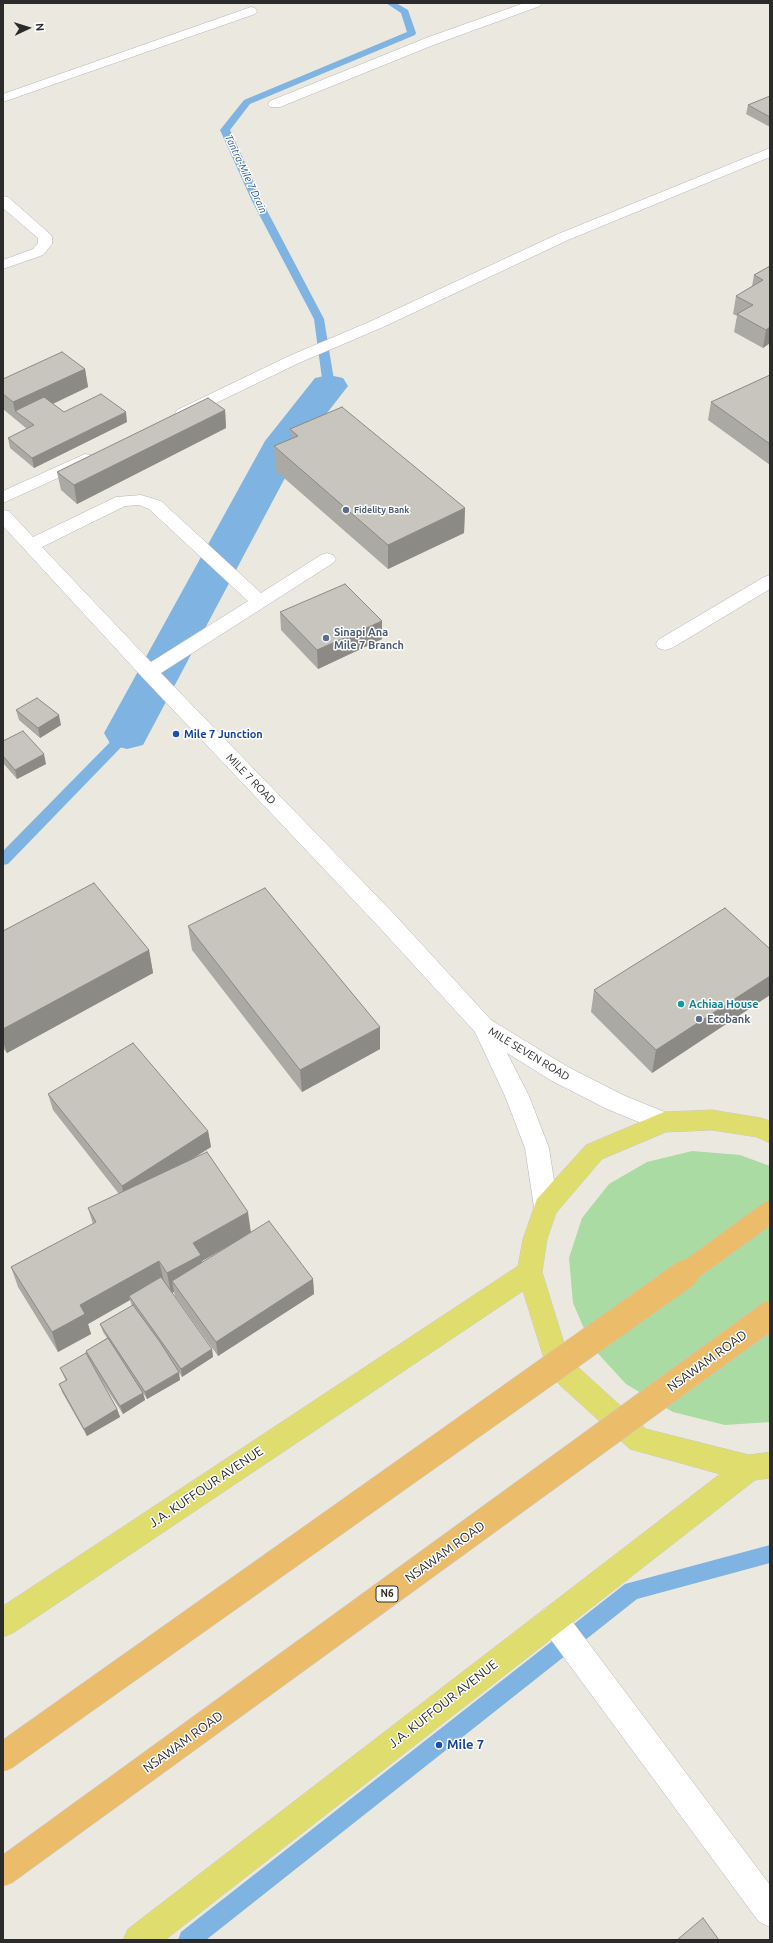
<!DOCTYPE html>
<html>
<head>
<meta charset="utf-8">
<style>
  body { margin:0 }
  #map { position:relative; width:773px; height:1943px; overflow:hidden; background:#ebe9df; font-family:Ubuntu,sans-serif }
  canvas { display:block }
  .frame { position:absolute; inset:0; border:4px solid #2b2b2b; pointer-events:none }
  .north { position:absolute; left:8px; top:8px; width:40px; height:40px; -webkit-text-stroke:3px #fff; paint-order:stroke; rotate:86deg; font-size:11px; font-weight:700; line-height:16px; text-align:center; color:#2b2b2b }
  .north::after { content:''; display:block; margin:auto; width:14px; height:18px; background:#2b2b2b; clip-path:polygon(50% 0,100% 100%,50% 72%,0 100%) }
</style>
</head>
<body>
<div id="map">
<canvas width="773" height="1943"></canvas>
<div class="frame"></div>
<div class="north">N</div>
</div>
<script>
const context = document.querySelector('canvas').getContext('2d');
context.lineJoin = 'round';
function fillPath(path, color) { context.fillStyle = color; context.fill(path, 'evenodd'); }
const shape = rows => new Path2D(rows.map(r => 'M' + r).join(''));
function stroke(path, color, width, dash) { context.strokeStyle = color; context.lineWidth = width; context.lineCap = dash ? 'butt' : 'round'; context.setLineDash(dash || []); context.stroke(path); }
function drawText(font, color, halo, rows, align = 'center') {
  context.font = font + ' Ubuntu,sans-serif'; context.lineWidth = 3; context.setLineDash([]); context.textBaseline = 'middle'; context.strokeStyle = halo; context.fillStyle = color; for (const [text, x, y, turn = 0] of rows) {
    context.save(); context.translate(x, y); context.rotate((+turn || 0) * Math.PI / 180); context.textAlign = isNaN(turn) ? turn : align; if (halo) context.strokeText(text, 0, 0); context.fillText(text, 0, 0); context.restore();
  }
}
const green = shape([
  [692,1151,740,1155,770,1166,770,1422,725,1425,673,1412,626,1384,592,1347,573,1303,569,1258,582,1218,609,1184,647,1162]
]);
const stream = shape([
  [386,3,396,3,408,10,416,33,415,35,250,104,230,130,262,201,324,319,335,386,329,389,323,386,314,319,252,201,220,130,244,100,407,32,401,13,386,3],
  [127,728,132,730,134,733,132,736,8,864,3,865,3,851,122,730,127,728],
  [770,1545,770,1563,637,1599,206,1940,178,1940,181,1932,625,1584,770,1545]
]);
const canal = shape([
  [329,375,343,378,348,386,303,444,143,745,127,749,111,745,104,733,265,441,315,378,329,375]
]);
const minor = shape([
  [524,3,542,3,540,6,436,44,280,107,270,107,268,104,270,101,426,38,524,3],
  [251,7,255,8,257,11,255,14,3,102,3,94,251,7],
  [770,148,770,157,568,240,381,328,301,362,189,416,183,418,177,416,175,413,177,410,289,356,369,322,558,234,770,148],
  [3,196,8,197,50,234,52,237,52,244,43,255,3,269,3,260,33,249,38,243,38,238,3,208,3,196],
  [85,454,91,455,93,459,91,463,3,503,3,491,85,454],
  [141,495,161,501,261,593,321,555,327,553,333,555,336,559,333,563,161,673,395,915,491,1020,568,1067,623,1095,672,1115,676,1122,672,1129,664,1132,656,1129,607,1109,552,1081,507,1053,529,1096,549,1148,558,1207,555,1215,546,1218,537,1215,534,1207,525,1148,505,1096,475,1032,379,927,142,677,3,526,3,510,9,511,33,537,116,497,141,495],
  [139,505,149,509,248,601,151,662,42,547,125,506,139,505],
  [770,575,770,589,672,648,665,650,658,648,656,644,658,640,764,577,770,575],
  [553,1605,563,1609,770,1885,770,1927,759,1922,543,1629,539,1619,543,1609,553,1605]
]);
const major = shape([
  [712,1110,761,1118,770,1121,770,1143,757,1137,712,1130,666,1132,602,1159,556,1213,547,1239,542,1272,569,1359,646,1429,749,1455,770,1452,770,1478,755,1480,165,1940,123,1940,128,1929,720,1474,630,1449,549,1375,523,1291,13,1633,3,1637,3,1606,518,1266,523,1239,537,1199,586,1145,664,1112,712,1110]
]);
const highwayBridgeFar1 = shape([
  [683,1275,770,1212]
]);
const highwayBridge = shape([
  [3,1757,685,1274],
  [3,1872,770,1315]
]);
const wall = shape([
  [770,96,770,127,746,114,748,105],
  [770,266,770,343,763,348,734,332,737,316,733,314,736,296,752,286,754,275],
  [85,369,88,387,53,404,64,412,127,422,34,468,10,448,8,438,27,429,3,409,3,379],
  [770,375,770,465,708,420,711,402],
  [225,410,226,428,77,504,61,490,57,472],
  [290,429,465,508,464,533,388,569,276,471,274,446,291,439],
  [280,612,382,621,382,639,318,669,281,630],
  [16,710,61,725,40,738,19,720],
  [3,741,46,764,17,779,3,763],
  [188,926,380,1049,302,1092,192,950],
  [3,931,149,950,153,973,7,1053,3,1048],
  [770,949,770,995,652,1073,591,1012,594,990],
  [48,1094,208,1131,211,1147,193,1158,251,1232,313,1279,314,1294,218,1356,175,1296,174,1292,172,1293,212,1349,213,1357,182,1377,177,1369,180,1380,147,1399,143,1393,145,1400,123,1414,92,1366,117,1409,120,1417,87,1436,62,1392,59,1384,66,1381,60,1368,88,1357,86,1351,107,1338,103,1332,100,1324,132,1306,130,1300,88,1324,91,1334,58,1352,18,1287,11,1267,93,1224,88,1208,119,1194,53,1110],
  [236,1242,202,1263,202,1261]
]);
const shadedWall = shape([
  [770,327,770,343,763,348,766,330],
  [85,369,88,387,24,417,15,411,13,402],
  [225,410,226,428,77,504,74,485],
  [126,412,127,422,34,468,32,458],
  [465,508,464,533,388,569,388,545],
  [382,621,382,639,318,669,317,650],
  [59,715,61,725,40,738,38,728],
  [44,754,46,764,17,779,15,770],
  [149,950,153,973,7,1053,3,1041,3,1029],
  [770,976,770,995,652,1073,656,1050],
  [380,1027,380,1049,302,1092,300,1070],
  [208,1131,211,1147,125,1202,122,1186],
  [248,1212,251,1233,202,1261,204,1275,172,1281,174,1292,171,1293,167,1273,193,1243],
  [159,1261,164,1282,129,1296,130,1300,88,1324,91,1334,58,1352,52,1332,80,1305],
  [313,1279,314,1294,218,1356,216,1342],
  [212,1349,213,1357,182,1377,181,1369],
  [179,1372,180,1380,147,1399,145,1392],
  [143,1393,145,1400,123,1414,120,1406],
  [117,1409,120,1417,87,1436,84,1429]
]);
const building = shape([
  [770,96,770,117,748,105,770,96],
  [770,266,770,327,766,330,737,314,753,305,736,296,763,280,754,275,770,266],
  [62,352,85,369,13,402,3,394,3,379,62,352],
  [770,375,770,444,711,402,770,375],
  [101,394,126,412,32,458,8,438,34,425,15,411,44,397,64,412,101,394],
  [208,398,225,410,74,485,57,472,208,398],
  [342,407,465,508,388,545,274,446,298,436,290,429,342,407],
  [345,584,382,621,317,650,280,612,345,584],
  [37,698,59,715,38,728,16,710,37,698],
  [23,731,44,754,15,770,3,756,3,741,23,731],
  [94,883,149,950,3,1029,3,931,94,883],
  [265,888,380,1027,300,1070,188,926,265,888],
  [725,908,770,949,770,976,656,1050,594,990,725,908],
  [133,1043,208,1131,122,1186,48,1094,133,1043],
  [207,1152,248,1212,193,1243,201,1255,167,1273,159,1261,80,1305,85,1314,52,1332,11,1267,96,1222,88,1208,207,1152],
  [269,1221,313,1279,216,1342,172,1281,269,1221],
  [161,1277,212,1349,181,1369,129,1296,161,1277],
  [133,1305,160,1342,179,1372,145,1392,100,1324,133,1305],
  [108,1338,143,1393,120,1406,86,1351,108,1338],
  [86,1353,117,1409,84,1429,59,1384,67,1380,60,1368,86,1353],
  [703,1918,719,1940,677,1940,703,1918]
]);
const markers = [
  [346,510,4,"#5c6f8a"],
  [326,638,4,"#5c6f8a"],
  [176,734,4,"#1a4fb4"],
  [681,1004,4,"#0f9aa8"],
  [699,1019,4,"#5c6f8a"],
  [439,1745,4,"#1a4fb4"]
];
const farServicenames = [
  ["Fidelity Bank",354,510]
];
const farWaternames = [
  ["Tantra-Mile 7 Drain",246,174,65]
];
const shields = [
  [387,1594,22]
];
const shieldNames = [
  ["N6",387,1594]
];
const serviceNames = [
  ["Sinapi Ana",334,632],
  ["Mile 7 Branch",334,645],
  ["Ecobank",707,1019]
];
const transitNames = [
  ["Mile 7 Junction",184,734]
];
const streetNames = [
  ["MILE 7 ROAD",251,779,46],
  ["MILE SEVEN ROAD",529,1054,31]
];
const cultureNames = [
  ["Achiaa House",689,1004]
];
const nearStreetnames = [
  ["NSAWAM ROAD",707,1361,-36],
  ["J.A. KUFFOUR AVENUE",206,1487,-34],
  ["NSAWAM ROAD",445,1552,-36],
  ["J.A. KUFFOUR AVENUE",443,1704,-38],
  ["NSAWAM ROAD",183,1742,-36]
];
const nearTransitnames = [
  ["Mile 7",447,1745]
];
fillPath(green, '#aadba2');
fillPath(stream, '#7fb3e1');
fillPath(canal, '#7fb3e1');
stroke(minor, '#b3b3bd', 1);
stroke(major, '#c8c8c8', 1);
fillPath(minor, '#fff');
fillPath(major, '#e0dd6f');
stroke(highwayBridgeFar1, '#c8c8c8', 23, []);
stroke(highwayBridge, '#c8c8c8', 29, []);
stroke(highwayBridgeFar1, '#ebbd6a', 22);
stroke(highwayBridge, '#ebbd6a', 28);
fillPath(wall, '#aba9a3');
fillPath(shadedWall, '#8b8a85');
fillPath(building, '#c7c5be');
stroke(building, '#8b8a85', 1);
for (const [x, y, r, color] of markers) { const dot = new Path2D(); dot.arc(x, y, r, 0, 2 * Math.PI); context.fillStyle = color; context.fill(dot); stroke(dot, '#fff', 1.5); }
drawText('bold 9px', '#4e5e75', '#fff', farServicenames, 'left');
drawText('italic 10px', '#1e508d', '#fff', farWaternames);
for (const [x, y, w] of shields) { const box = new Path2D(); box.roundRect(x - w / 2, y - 8, w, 16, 3); context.fillStyle = '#fff'; context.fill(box); stroke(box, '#2b2b2b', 1); }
drawText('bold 10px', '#2b2b2b', null, shieldNames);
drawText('bold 11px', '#4e5e75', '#fff', serviceNames, 'left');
drawText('bold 11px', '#164399', '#fff', transitNames, 'left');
drawText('11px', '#2b2b2b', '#fff', streetNames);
drawText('bold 11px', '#0d838f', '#fff', cultureNames, 'left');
drawText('13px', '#2b2b2b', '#fff', nearStreetnames);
drawText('bold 13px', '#164399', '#fff', nearTransitnames, 'left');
</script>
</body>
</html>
